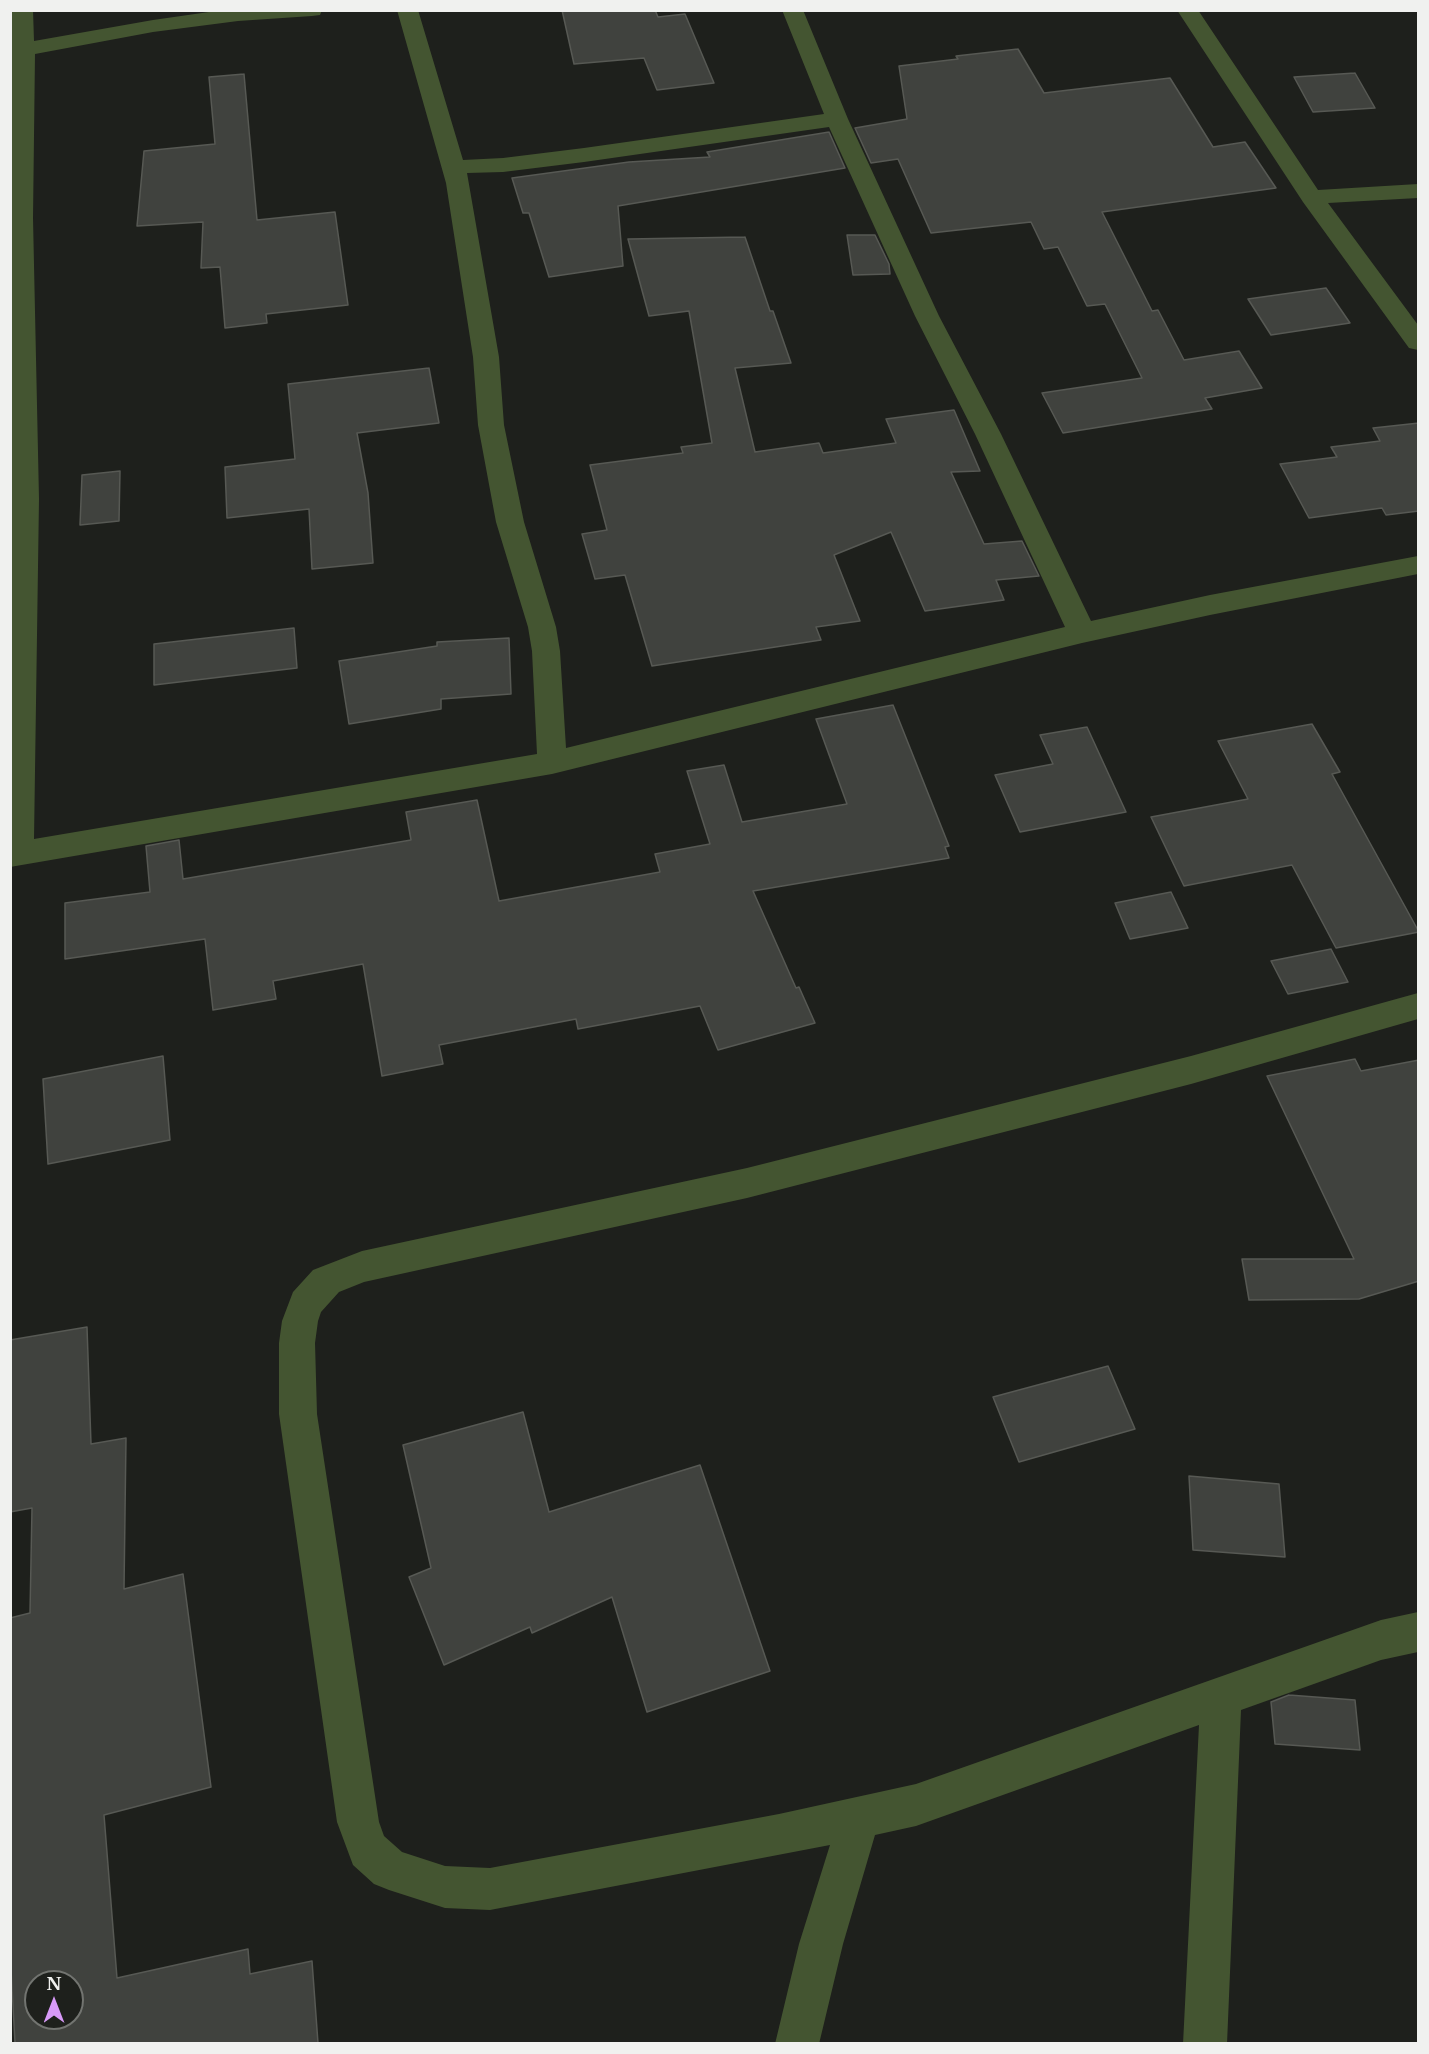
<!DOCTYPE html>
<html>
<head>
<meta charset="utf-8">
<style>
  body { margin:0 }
  #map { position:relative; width:1429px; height:2054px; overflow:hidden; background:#1e201c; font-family:"Libre Baskerville",serif }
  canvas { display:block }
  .frame { position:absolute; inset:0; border:12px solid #f0f1ef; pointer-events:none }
  .north { position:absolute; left:24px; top:1970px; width:60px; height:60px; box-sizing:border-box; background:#1e201c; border:2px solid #727470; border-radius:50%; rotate:0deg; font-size:16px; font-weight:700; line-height:24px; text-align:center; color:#f0f1ef }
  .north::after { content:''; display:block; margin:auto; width:21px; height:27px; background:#d89af8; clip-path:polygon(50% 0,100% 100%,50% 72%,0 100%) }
</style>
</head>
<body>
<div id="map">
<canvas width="1429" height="2054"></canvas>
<div class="frame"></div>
<div class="north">N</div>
</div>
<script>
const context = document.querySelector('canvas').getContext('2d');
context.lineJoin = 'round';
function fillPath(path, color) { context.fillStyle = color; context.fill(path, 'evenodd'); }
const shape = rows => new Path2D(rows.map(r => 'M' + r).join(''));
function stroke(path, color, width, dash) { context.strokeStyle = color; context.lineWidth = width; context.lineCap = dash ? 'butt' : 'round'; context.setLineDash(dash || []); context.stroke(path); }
const building = shape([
  [562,10,655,10,658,17,685,14,714,83,657,90,644,58,574,64,562,10],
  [1018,49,1044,93,1170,78,1213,147,1245,142,1276,188,1102,212,1152,311,1158,310,1184,360,1239,351,1262,388,1205,398,1212,409,1063,433,1042,393,1142,378,1105,304,1087,306,1058,247,1044,249,1031,222,931,233,898,159,871,163,855,128,907,119,899,66,958,59,956,56,1018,49],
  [1355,73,1375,108,1313,112,1294,77,1355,73],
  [244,74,257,220,335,212,348,305,266,314,267,323,225,328,220,267,201,268,203,222,137,226,144,151,215,144,209,77,244,74],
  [829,132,845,168,618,206,623,266,549,277,529,213,523,213,512,178,629,162,710,157,707,152,829,132],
  [847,235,875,235,889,264,890,274,853,275,847,235],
  [745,237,770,311,773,311,791,363,735,368,755,452,819,443,823,453,896,443,886,419,954,410,980,471,951,472,984,544,1022,541,1039,576,996,580,1004,600,925,611,891,532,834,555,860,621,816,627,821,640,652,666,625,575,595,579,582,534,607,530,590,465,683,453,681,447,712,443,689,311,649,316,628,239,745,237],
  [1326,288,1350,323,1271,335,1248,299,1326,288],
  [429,368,439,423,357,433,368,493,373,563,312,569,309,509,227,518,225,467,295,459,288,384,429,368],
  [1419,423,1419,511,1386,515,1382,508,1309,518,1280,464,1337,457,1331,447,1380,441,1373,428,1419,423],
  [120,471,119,521,80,525,82,475,120,471],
  [294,628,297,668,154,685,154,644,294,628],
  [509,638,511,694,441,699,441,709,349,724,339,661,437,646,437,642,509,638],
  [893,705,949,846,945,847,949,858,753,891,796,988,799,987,815,1023,718,1050,700,1006,578,1029,576,1019,439,1045,443,1064,382,1076,363,964,273,981,276,999,213,1010,205,939,65,959,65,903,150,892,146,846,179,840,183,879,411,840,406,812,477,800,499,901,660,872,655,854,710,844,687,771,724,765,742,822,847,804,816,719,893,705],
  [1312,724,1340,772,1332,774,1419,932,1336,948,1292,865,1184,886,1151,817,1248,799,1218,741,1312,724],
  [1087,727,1126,812,1020,832,995,775,1053,764,1040,735,1087,727],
  [1171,892,1188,928,1130,939,1115,903,1171,892],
  [1331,949,1348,982,1288,994,1271,961,1331,949],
  [163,1056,170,1140,48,1164,43,1079,163,1056],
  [1355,1059,1361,1071,1419,1060,1419,1281,1359,1299,1249,1300,1242,1259,1354,1259,1267,1076,1355,1059],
  [87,1327,91,1444,126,1438,124,1589,183,1574,211,1787,104,1815,117,1978,248,1949,250,1974,312,1961,318,2043,15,2043,10,1951,10,1618,30,1613,32,1508,10,1512,10,1340,87,1327],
  [36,1982,72,1982,72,2018,36,2018,36,1982],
  [1108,1366,1135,1429,1019,1462,993,1397,1108,1366],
  [523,1412,549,1512,700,1465,770,1671,647,1712,612,1597,532,1633,530,1627,444,1665,409,1577,431,1568,403,1445,523,1412],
  [1189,1476,1279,1484,1285,1557,1193,1550,1189,1476],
  [1289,1695,1355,1700,1360,1750,1275,1744,1271,1702,1289,1695]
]);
const minor = shape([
  [11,10,33,10,34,41,153,20,223,10,322,10,320,15,312,16,238,21,153,32,35,54,33,218,39,499,34,839,537,754,532,651,528,627,496,522,478,425,473,357,446,183,397,10,418,10,463,160,503,158,584,148,824,114,782,10,803,10,848,119,939,316,1001,434,1091,621,1210,595,1418,556,1418,574,1210,615,1082,643,552,774,10,867,11,10],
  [829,127,915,316,975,434,1065,627,566,748,560,651,556,627,524,522,504,425,499,357,467,173,503,172,584,162,829,127],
  [1177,10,1198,10,1318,190,1418,184,1418,198,1328,203,1418,325,1418,350,1409,348,1303,202,1177,10],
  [1418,993,1418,1019,1191,1084,747,1198,364,1282,339,1292,321,1312,318,1321,315,1343,317,1414,379,1822,384,1836,402,1852,445,1866,490,1868,779,1814,916,1784,1381,1620,1418,1612,1418,1652,1381,1660,1241,1710,1227,2044,1183,2044,1199,1725,916,1826,875,1835,843,1944,819,2044,775,2044,799,1944,830,1845,490,1910,445,1908,389,1890,374,1884,353,1865,337,1822,279,1414,279,1343,282,1321,293,1292,313,1270,362,1251,747,1168,1191,1056,1418,993]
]);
fillPath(building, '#40423e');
stroke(building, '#575954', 1.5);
fillPath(minor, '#445531');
</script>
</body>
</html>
